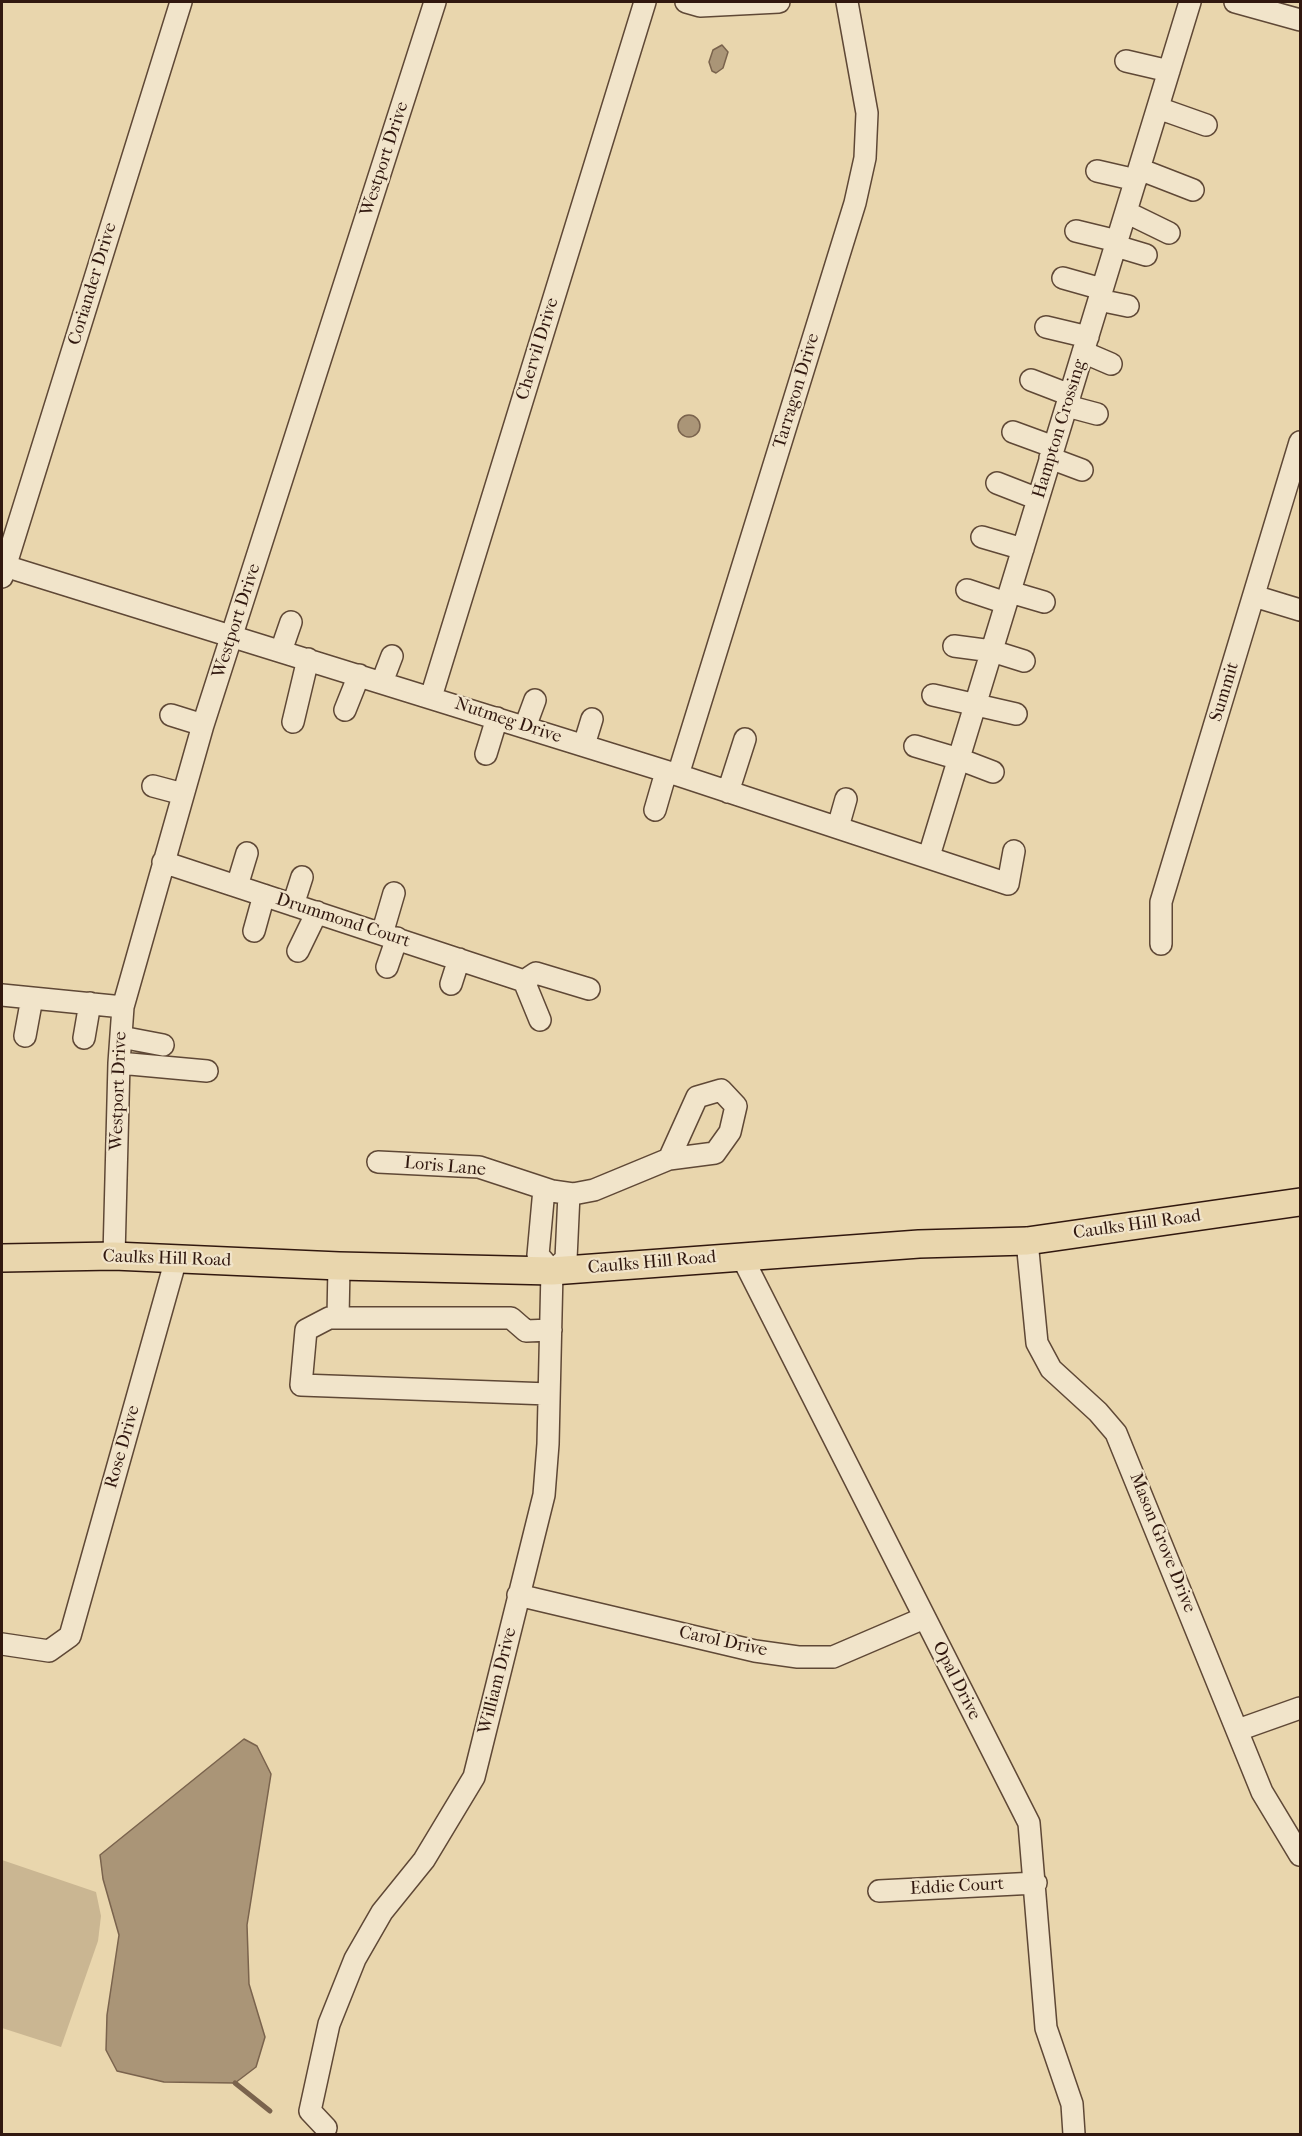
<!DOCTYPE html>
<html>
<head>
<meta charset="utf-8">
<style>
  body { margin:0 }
  #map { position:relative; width:1302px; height:2136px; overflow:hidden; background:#e9d6ad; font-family:"IM FELL French Canon",serif }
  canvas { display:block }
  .frame { position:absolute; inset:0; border:3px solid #31180f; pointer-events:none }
</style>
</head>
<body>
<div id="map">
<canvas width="1302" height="2136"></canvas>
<div class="frame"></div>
</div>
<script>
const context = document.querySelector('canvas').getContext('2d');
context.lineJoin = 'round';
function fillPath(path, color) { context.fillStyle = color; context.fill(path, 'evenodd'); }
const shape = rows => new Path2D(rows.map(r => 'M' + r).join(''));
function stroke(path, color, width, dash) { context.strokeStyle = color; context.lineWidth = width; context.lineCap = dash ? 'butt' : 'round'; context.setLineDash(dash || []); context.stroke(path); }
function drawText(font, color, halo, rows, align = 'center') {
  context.font = font + ' "IM FELL French Canon",serif'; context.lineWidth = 4.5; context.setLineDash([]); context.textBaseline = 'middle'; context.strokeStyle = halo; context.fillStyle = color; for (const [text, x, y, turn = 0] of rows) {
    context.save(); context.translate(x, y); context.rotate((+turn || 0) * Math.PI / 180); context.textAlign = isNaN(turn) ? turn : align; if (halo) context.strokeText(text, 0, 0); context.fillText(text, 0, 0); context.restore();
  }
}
const green = shape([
  [2,1860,96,1892,101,1916,98,1941,61,2047,2,2028]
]);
const water = shape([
  [722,45,728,52,723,68,716,73,712,71,709,62,713,50,722,45],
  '678 426a11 11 0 1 1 22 0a11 11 0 1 1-22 0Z',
  [244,1739,257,1746,271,1774,247,1925,249,1984,265,2037,256,2067,235,2083,164,2082,117,2071,106,2050,107,2015,119,1935,103,1879,100,1855,244,1739]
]);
const stream = shape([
  [235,2083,270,2111]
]);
const minor = shape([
  [686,2,700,6,779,2],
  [1235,2,1300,20],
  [1126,61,1169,71],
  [1158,108,1206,125],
  [1139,169,1193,190],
  [1097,171,1136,180],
  [1126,212,1169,233],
  [1076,231,1117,241],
  [1116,246,1146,255],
  [1063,278,1102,289],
  [1099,300,1128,306],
  [1046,327,1088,337],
  [1083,352,1111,364],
  [1031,380,1070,395],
  [1067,406,1097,414],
  [1013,432,1054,447],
  [1050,458,1082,470],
  [997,483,1038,499],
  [982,537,1023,549],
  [5,566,678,775,1008,884,1014,851],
  [2,577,181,2],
  [967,590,1006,603],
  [1010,592,1044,602],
  [1254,596,1300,610],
  [954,646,992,651,1024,661],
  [281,651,291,622],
  [382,682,392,656],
  [933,695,1016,714],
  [431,697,645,2],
  [345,710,359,675],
  [171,715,203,725],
  [293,722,308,659],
  [525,727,535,700],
  [584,745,592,719],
  [915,746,959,759,993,772],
  [486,754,497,718],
  [678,775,855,203,865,158,867,113,847,2],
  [153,786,183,794],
  [728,792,745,739],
  [655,810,666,772],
  [838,827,846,799],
  [929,856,1190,2],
  [163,862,524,981],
  [237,886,247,853],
  [293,905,302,877],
  [254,931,264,895],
  [382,934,394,893],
  [1161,944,1161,902,1300,442],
  [298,951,317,912],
  [387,967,397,938],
  [524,981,536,973,589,989],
  [524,981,540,1020],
  [451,984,459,959],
  [2,995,123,1007],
  [25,1036,32,998],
  [121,1037,163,1045],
  [84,1038,90,1003],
  [119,1063,207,1071],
  [378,1162,479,1167,552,1191,573,1194,594,1190,669,1159,697,1097,721,1090,736,1106,730,1132,715,1153,669,1159],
  [544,1189,538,1255,552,1271],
  [1027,1241,1037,1343,1051,1369,1098,1412,1116,1433,1262,1792,1300,1855],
  [741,1255,1029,1823,1046,2028,1072,2104,1074,2134],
  [114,1256,119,1063,123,1007,203,725,435,2],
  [552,1271,566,1259,569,1194],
  [338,1318,339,1266],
  [549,1394,301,1385,306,1330,329,1318,511,1318,526,1331,551,1330],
  [518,1595,755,1651,798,1657,833,1657,924,1618],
  [2,1644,49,1651,70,1636,176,1259],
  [1238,1730,1300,1708],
  [879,1891,1036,1883],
  [326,2128,310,2111,329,2024,355,1959,382,1912,424,1860,474,1777,544,1495,548,1444,552,1271]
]);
const major = shape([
  [2,1258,114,1256,339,1266,552,1271,919,1244,1027,1241,1300,1202]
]);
const streetNames = [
  ["Westport Drive",385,159,-72],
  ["Coriander Drive",93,284,-73],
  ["Chervil Drive",538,349,-73],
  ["Tarragon Drive",797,391,-73],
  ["Hampton Crossing",1060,429,-73],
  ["Westport Drive",237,621,-72],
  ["Summit",1225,692,-73],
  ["Nutmeg Drive",508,721,18],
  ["Drummond Court",343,921,18],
  ["Westport Drive",119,1091,-88],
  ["Loris Lane",445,1167,5],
  ["Caulks Hill Road",1137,1225,-8],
  ["Caulks Hill Road",167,1259,2],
  ["Caulks Hill Road",652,1263,-5],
  ["Rose Drive",123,1447,-74],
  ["Mason Grove Drive",1162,1543,68],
  ["Carol Drive",723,1642,12],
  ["William Drive",498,1681,-76],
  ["Opal Drive",956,1681,63],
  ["Eddie Court",957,1887,-3]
];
fillPath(green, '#cab692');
fillPath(water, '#aa9577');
stroke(water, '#7a634d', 1.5);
stroke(stream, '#7a634d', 5);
stroke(minor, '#5f4836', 24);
stroke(major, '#31180f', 30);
stroke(minor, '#f1e4ca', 21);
stroke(major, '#e9d6ad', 27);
drawText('18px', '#31180f', '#f1e4ca', streetNames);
</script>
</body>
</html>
